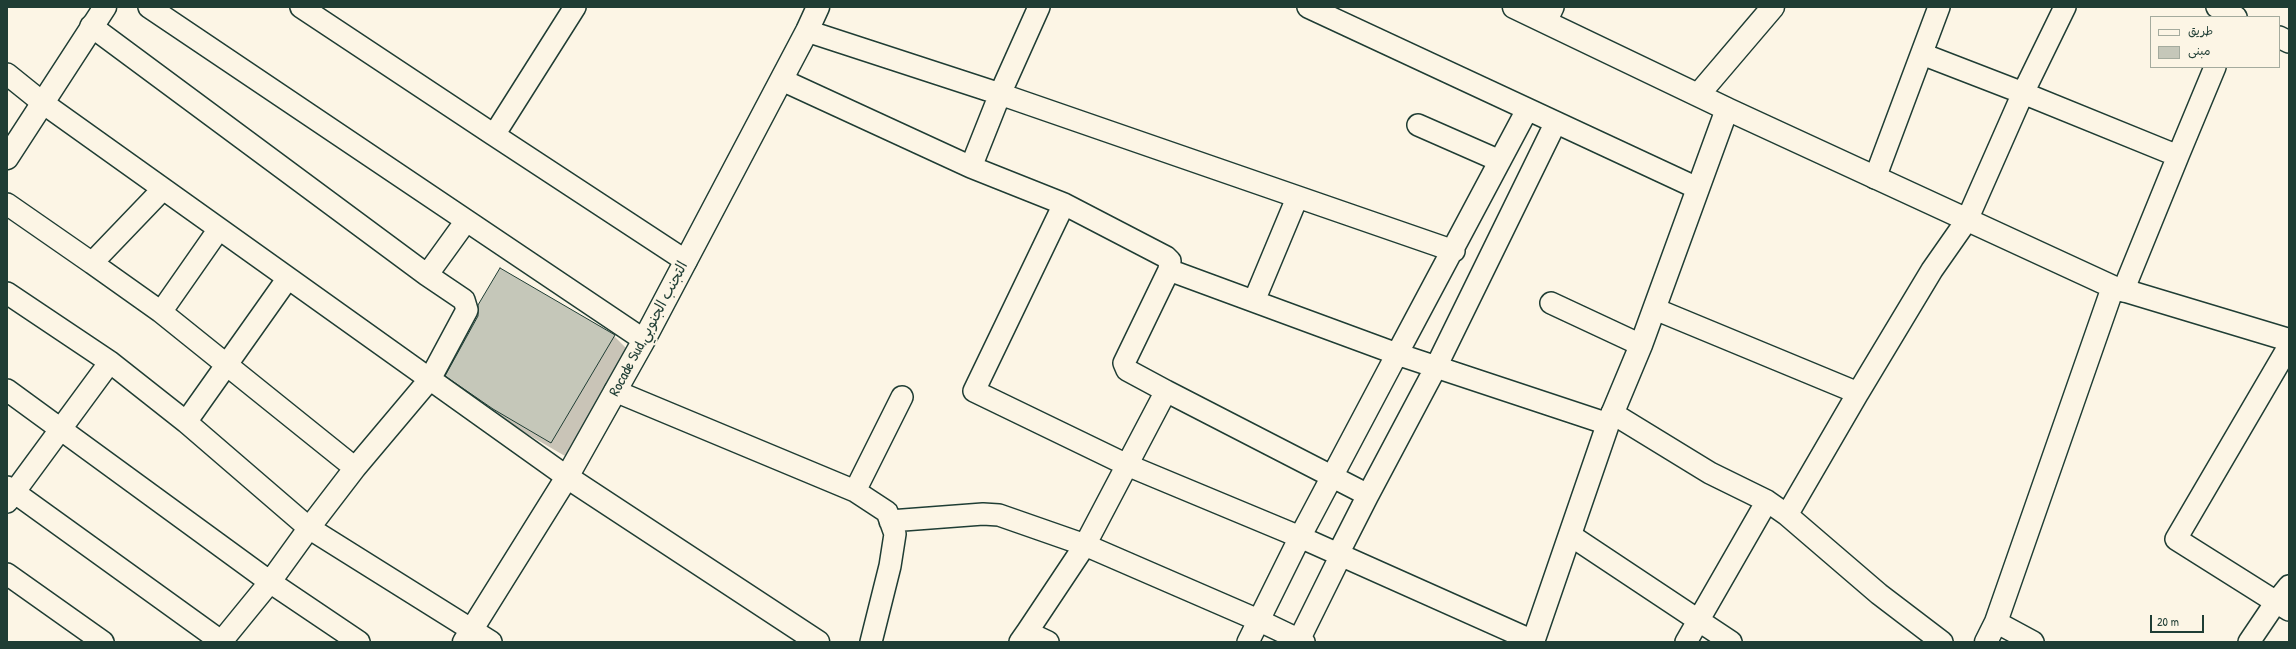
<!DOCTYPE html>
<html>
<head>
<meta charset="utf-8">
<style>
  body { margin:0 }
  #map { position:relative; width:2296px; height:649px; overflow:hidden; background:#fcf5e5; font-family:"Patrick Hand","Playpen Sans Arabic",sans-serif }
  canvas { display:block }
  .frame { position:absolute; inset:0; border:8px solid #1f3d34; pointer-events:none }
  .legend { position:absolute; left:2150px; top:16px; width:130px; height:52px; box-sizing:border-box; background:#fcf5e5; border:1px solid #a4ab9e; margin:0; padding:5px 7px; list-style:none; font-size:12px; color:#1f3d34 }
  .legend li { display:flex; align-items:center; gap:8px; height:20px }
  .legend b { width:20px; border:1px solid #a4ab9e }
  .scale { position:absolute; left:2150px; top:615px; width:54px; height:18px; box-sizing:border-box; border:2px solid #1f3d34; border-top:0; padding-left:5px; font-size:12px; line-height:14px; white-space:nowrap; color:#1f3d34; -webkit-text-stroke:3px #fcf5e5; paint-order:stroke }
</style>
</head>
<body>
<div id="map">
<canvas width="2296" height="649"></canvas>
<div class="frame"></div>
<ul class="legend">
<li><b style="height:5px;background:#fcf5e5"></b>طريق</li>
<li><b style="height:11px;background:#c5c7b9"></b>مبنى</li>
</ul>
<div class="scale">20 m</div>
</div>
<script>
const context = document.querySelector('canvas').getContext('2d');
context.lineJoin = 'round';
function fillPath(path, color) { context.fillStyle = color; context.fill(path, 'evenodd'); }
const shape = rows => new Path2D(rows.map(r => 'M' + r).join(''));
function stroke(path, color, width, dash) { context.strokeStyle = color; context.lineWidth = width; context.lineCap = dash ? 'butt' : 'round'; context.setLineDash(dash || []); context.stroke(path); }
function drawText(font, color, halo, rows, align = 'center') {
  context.font = font + ' "Patrick Hand","Playpen Sans Arabic",sans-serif'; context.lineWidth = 4; context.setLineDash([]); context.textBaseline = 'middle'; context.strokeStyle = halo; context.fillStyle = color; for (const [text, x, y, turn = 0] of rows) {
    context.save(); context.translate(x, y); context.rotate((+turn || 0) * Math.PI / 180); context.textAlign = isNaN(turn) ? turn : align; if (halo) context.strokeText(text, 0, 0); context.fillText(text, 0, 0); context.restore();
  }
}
const shadow = shape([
  [614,336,628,350,565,456,508,423,460,389,447,375]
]);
const building = shape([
  [500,268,615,335,551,443,493,409,445,376,478,316,478,305,500,268]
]);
const street = shape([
  [149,7,644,340],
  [301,7,494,135,575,7],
  [1308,7,1697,188],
  [2217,7,2236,17],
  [1546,22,1553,7],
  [91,26,427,275,464,300,467,310,430,379,355,468,161,312],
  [807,31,1000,94,1039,7],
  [2279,37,2289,42],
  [1922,54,2023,93,2178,156,2123,291],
  [7,74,43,103,567,477],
  [782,80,971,167,1000,94,1454,251],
  [1418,125,1500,161],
  [494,135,686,261],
  [2178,156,2215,67],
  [971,167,1064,204,1166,257,1170,261,1169,270,1397,354,1527,110],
  [1875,178,1939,7],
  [7,204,92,263,163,189],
  [1064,204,974,391,1127,465,1300,537,1533,641],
  [92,263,161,312,219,229],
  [427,275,466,221],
  [7,293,110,362,186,422,309,528,355,468],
  [1254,301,1297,198],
  [1551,303,1641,345],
  [1655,309,1858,393,1787,515],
  [2289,346,2176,539,2276,602,2289,586],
  [7,390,270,582,309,528,491,642],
  [615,391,855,491,887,512,895,534,890,566,871,642],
  [1166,391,1368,495,1338,554],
  [1858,393,1932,270,1967,220,2023,93,2065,7],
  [1612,413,1710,473,1767,501,1787,515,1879,594,1942,642],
  [186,422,288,278],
  [7,487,222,642],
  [855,491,902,397],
  [1368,495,1436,367,1555,124],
  [7,502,110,362],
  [890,521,983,514,999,515,1085,545,1258,620,1304,642],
  [1570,535,1731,642],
  [7,574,103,642],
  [1996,622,2033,642],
  [1027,632,1085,545,1166,391,1127,370,1124,363,1169,270],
  [221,642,270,582,359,642],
  [1020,642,1027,632,1048,642],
  [1248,642,1300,537,1397,354,1608,424],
  [1298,642,1341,555],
  [1686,642,1767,501],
  [2249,642,2276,602,2289,610]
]);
const secondary = shape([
  [1514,7,1727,109,1641,345,1608,424,1533,642],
  [1698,95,1773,7],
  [1727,109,2113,287,2289,340],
  [7,158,105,7],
  [567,477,818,642],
  [1986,642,1996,622,2113,287]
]);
const primary = shape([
  [464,642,567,477,644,340,807,31,818,7]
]);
const streetNames = [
  ["Rocade Sud,التجنب الجنوبي",649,329,-62]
];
fillPath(shadow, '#0003');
fillPath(building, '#c5c7b9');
stroke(building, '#1f3d34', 1);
stroke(street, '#1f3d34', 24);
stroke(secondary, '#1f3d34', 25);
stroke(primary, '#1f3d34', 25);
stroke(street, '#fcf5e5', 21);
stroke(secondary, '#fcf5e5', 22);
stroke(primary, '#fcf5e5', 22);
drawText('15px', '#1f3d34', '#fcf5e5', streetNames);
</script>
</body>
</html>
